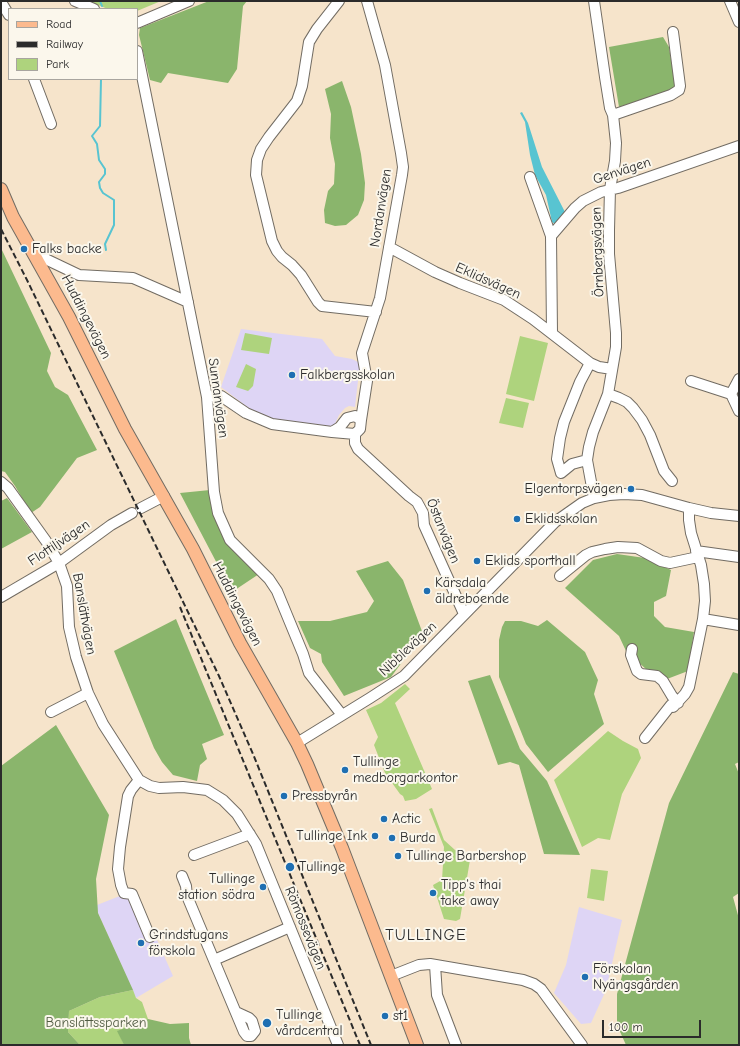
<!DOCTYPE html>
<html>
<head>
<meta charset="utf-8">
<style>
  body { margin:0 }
  #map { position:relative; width:740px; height:1046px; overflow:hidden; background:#f6e4cb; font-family:"Comic Neue",sans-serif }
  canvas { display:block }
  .frame { position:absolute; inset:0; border:2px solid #2b2b2b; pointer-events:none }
  .legend { position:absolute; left:8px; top:8px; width:130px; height:72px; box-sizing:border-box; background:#fbf7ec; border:1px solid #a8a59f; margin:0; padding:5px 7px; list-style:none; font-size:12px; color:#2b2b2b }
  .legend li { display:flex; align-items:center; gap:8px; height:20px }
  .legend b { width:20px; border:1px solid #a8a59f }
  .scale { position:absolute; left:602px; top:1020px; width:99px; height:18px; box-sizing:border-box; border:2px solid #2b2b2b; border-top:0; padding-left:5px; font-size:12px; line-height:14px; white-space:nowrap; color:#2b2b2b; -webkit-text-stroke:3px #fbf7ec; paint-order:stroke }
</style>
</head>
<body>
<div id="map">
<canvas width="740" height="1046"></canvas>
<div class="frame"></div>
<ul class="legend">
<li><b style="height:5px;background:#fcba8e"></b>Road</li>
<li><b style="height:5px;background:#2b2b2b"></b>Railway</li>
<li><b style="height:11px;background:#aed37d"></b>Park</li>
</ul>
<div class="scale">100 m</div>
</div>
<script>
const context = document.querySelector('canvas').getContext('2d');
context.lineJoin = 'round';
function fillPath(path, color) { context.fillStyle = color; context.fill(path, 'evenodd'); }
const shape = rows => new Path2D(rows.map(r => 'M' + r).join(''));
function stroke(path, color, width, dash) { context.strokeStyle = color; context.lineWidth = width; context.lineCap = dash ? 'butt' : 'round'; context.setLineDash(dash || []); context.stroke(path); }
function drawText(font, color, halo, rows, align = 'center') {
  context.font = font + ' "Comic Neue",sans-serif'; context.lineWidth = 4; context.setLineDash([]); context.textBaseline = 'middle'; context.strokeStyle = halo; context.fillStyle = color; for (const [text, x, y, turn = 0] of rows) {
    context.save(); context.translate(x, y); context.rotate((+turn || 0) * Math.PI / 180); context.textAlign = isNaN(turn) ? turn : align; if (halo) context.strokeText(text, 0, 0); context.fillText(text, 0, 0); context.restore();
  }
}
const built = shape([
  [241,329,322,339,335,356,352,359,360,363,355,407,349,406,345,408,339,415,333,428,267,419,254,412,221,387],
  [135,890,173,976,136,998,98,913,97,905],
  [579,907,622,920,606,990,591,1023,581,1024,554,993,566,965]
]);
const green = shape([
  [88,1,161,1,137,11,137,9,108,9],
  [245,333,272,338,269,354,241,350],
  [520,336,548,343,534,401,506,394],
  [246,364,256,369,253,386,248,391,236,387],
  [506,398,529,403,523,428,499,423],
  [405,684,410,689,395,703,432,789,416,799,405,801,403,796,400,794,385,773,374,745,378,737,366,710,381,703],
  [608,731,623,741,638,749,641,758,622,794,610,840,598,838,582,847,554,780],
  [432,808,444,840,455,850,467,853,470,860,460,919,456,921,444,919,433,885,442,880,444,847,429,809],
  [591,869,608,871,604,901,587,898],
  [133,990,136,998,142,1002,148,1019,118,1031,124,1045,80,1045,68,1032,69,1011,100,997]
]);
const forest = shape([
  [209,1,247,1,243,6,237,69,228,83,168,73,161,83,150,80,139,35,140,28],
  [663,37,669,47,675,85,673,90,619,107,609,47],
  [342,81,351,107,361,154,365,183,364,200,358,215,346,225,335,226,325,223,324,210,328,191,334,184,335,164,330,138,331,114,325,89],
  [1,248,51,353,47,371,55,387,68,395,97,450,77,458,40,507,31,513,15,486,5,472,1,471],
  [210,490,216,522,229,543,259,574,232,592,180,493],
  [7,498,32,532,1,549,1,501],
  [617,554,645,558,671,570,666,596,654,602,654,616,665,627,694,632,688,671,667,679,658,671,647,670,626,651,619,636,565,588,593,560],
  [388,561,403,580,423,634,391,677,344,696,322,662,321,654,310,648,298,621,330,621,367,612,374,601,356,571],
  [176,619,224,735,202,744,207,759,200,765,197,781,173,775,162,762,154,748,114,651],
  [547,620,585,652,598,680,594,694,604,724,548,772,526,744,499,677,499,640,502,627,505,621,521,621,538,626],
  [733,672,739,674,739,762,735,764,739,774,739,893,733,897,739,919,739,1045,626,1045,617,1025,617,994,669,803],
  [490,675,520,749,547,781,580,855,544,854,519,765,510,762,498,765,468,681],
  [56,725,109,815,96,879,98,913,133,990,100,997,69,1011,68,1032,80,1045,1,1045,1,766],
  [148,1019,170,1024,189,1023,189,1038,191,1045,124,1045,117,1031]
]);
const water = shape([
  [522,112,528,123,542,167,566,214,556,225,552,222,546,195,535,175,530,155,525,122,520,113]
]);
const stream = shape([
  [100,1,102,6],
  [101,79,100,126,92,136,97,144,99,160,105,169,105,174,99,182,100,188,103,193,114,200,114,225,105,244,106,250]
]);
const minor = shape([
  [75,1,94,9],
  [339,1,317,29,309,42,302,86,297,101,269,137,261,149,257,160,256,175,272,241,277,251,282,257,292,265,301,275,318,302,322,306,376,312],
  [594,1,605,77,610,108,613,115,616,143,615,161,610,189,609,230,609,254,616,333,616,347,608,394,593,432,589,447,587,460,594,498],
  [730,1,739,22],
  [1,2,9,15],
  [137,23,189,1],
  [137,51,207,397,214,492,218,513,230,540,269,579,277,591,303,654,309,673,342,715],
  [34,79,51,124],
  [613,115,671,95,679,90,680,86,673,32],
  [530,177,551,236],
  [389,247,435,272,460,283,504,300,533,319,590,363,599,367,612,369],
  [35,254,79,275,133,278,188,302],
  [552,333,551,236,575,208,583,201,601,192,618,188,739,146],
  [691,381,731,394,739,411],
  [608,394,619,398,627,402,633,408,642,420,650,435,664,471,672,481],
  [731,394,739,379],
  [207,397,221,396,246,413,272,424,332,432,340,427,347,418,355,416,361,420,360,429,355,434],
  [361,420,367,381,362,353,380,298,402,175,403,167,401,153,385,65,367,1],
  [332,432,355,434,355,443,358,449,409,496,417,502,423,513,424,525,464,614],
  [587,460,572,464,561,473,557,459,560,438,564,422,580,382,590,363],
  [1,482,8,488,46,541,59,563,67,586,69,627,76,657,88,693,103,724,139,780,150,786,159,788,183,787,207,790,223,800,237,814,256,844,338,1045],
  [141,508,164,496],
  [696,551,739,557],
  [560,576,586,555,592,552,605,549,618,547,637,548,661,561,670,563,698,557],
  [1,597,59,563,111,525,132,513],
  [703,619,739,625],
  [632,649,631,655,637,671,641,674,657,676,663,681,672,696,678,703],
  [51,712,88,693],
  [645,738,671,705,673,707,685,694,689,687,703,619,705,601,704,584,701,565,691,533,689,520,689,508],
  [297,743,370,698,404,676,555,522,582,503,594,498,609,495,624,494,642,495,689,508,711,513,739,516],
  [139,780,131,790,128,796,120,847,118,869,121,885,124,893,132,894,150,937],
  [194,855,250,834],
  [182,876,186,886,187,896,244,1032,247,1036,251,1036,255,1031,252,1021,249,1018,236,1012],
  [214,960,290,927],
  [435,965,437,995,456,1045],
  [391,976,419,965,430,964,523,980,534,984,541,989,582,1045]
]);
const major = shape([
  [1,189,13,217,69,317,125,429,193,549,240,643,297,743,307,764,342,848,417,1045]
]);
const rail = shape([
  [1,229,27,280,219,676,253,754,371,1045],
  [180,607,360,1045]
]);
const markers = [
  [24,249,4,"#1f6fb2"],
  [292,375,4,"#1f6fb2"],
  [631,489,4,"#1f6fb2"],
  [517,519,4,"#1f6fb2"],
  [477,561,4,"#1f6fb2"],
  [427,591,4,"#1f6fb2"],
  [345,770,4,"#1f6fb2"],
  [284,796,4,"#1f6fb2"],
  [384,819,4,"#1f6fb2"],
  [375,836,4,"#1f6fb2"],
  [392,838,4,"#1f6fb2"],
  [398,856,4,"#1f6fb2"],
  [290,867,5,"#1f6fb2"],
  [263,887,4,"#1f6fb2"],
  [433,893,4,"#1f6fb2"],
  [141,943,4,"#1f6fb2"],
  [585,977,4,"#1f6fb2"],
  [385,1016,4,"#1f6fb2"],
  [267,1023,5,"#1f6fb2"]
];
const streetNames = [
  ["Genvägen",622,171,-18],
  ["Nordanvägen",381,208,-81],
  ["Örnbergsvägen",598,252,-92],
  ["Eklidsvägen",488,281,24],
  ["Huddingevägen",86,317,63],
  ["Sunnanvägen",218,398,82],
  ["Östanvägen",443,531,68],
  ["Flottiljvägen",59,543,-34],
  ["Huddingevägen",237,604,63],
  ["Banslättvägen",84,614,80],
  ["Nibblevägen",408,649,-43],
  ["Römossevägen",305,928,68]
];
const poiNames = [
  ["Falks backe",32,249],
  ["Falkbergsskolan",300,375],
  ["Elgentorpsvägen",623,489,"right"],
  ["Eklidsskolan",525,519],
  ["Eklids sporthall",485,561],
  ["Kärsdala",435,583],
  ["äldreboende",435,599],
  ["Tullinge",353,762],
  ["medborgarkontor",353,778],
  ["Pressbyrån",292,796],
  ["Actic",392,819],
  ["Tullinge Ink",367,836,"right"],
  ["Burda",400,838],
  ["Tullinge Barbershop",406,856],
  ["Tullinge",299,867],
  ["Tullinge",255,879,"right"],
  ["station södra",255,895,"right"],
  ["Tipp's thai",441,885],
  ["take away",441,901],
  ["Grindstugans",149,935],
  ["förskola",149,951],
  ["Förskolan",593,969],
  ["Nyängsgården",593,985],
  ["Tullinge",276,1015],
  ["vårdcentral",276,1031],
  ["st1",393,1016]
];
const parkNames = [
  ["Banslättssparken",96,1023]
];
const quarterNames = [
  ["TULLINGE",426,935]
];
fillPath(built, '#ded5f5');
fillPath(green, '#aed37d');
fillPath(forest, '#8ab56c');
fillPath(water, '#58c4d1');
stroke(stream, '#58c4d1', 2);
stroke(minor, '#726c63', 12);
stroke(major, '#726c63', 14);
stroke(minor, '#fff', 10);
stroke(major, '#fcba8e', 12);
stroke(rail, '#2b2b2b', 2, [6, 3]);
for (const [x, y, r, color] of markers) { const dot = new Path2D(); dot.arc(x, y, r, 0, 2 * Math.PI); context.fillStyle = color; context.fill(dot); stroke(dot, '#fbf7ec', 1.5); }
drawText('14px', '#2b2b2b', '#fbf7ec', streetNames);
drawText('14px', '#2b2b2b', '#fbf7ec', poiNames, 'left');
drawText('14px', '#525d44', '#fbf7ec', parkNames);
context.letterSpacing = '1px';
drawText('16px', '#2b2b2b', '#fbf7ec', quarterNames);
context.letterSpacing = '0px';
</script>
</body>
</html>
